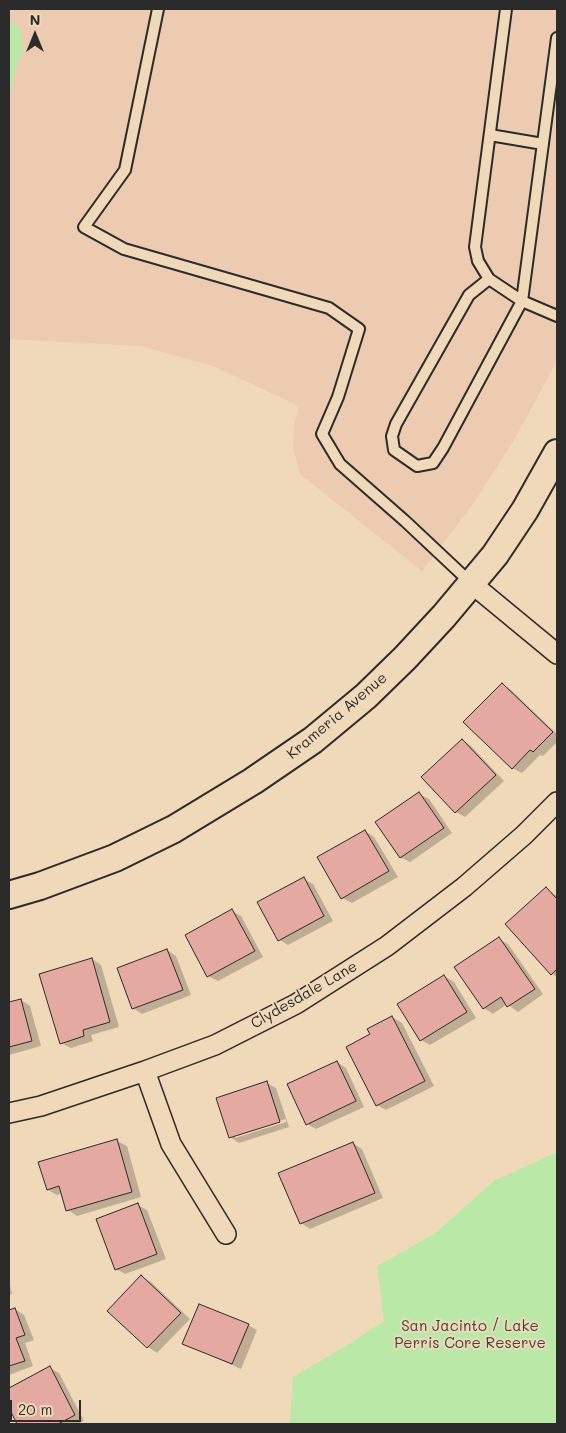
<!DOCTYPE html>
<html>
<head>
<meta charset="utf-8">
<style>
  body { margin:0 }
  #map { position:relative; width:566px; height:1433px; overflow:hidden; background:#efd9b8; font-family:Mali,sans-serif }
  canvas { display:block }
  .frame { position:absolute; inset:0; border:10px solid #2b2b2b; pointer-events:none }
  .north { position:absolute; left:10px; top:10px; width:50px; height:50px; -webkit-text-stroke:4px #efd9b8; paint-order:stroke; rotate:0deg; font-size:14px; font-weight:700; line-height:20px; text-align:center; color:#2b2b2b }
  .north::after { content:''; display:block; margin:auto; width:18px; height:22px; background:#2b2b2b; clip-path:polygon(50% 0,100% 100%,50% 72%,0 100%) }
  .scale { position:absolute; left:10px; top:1400px; width:71px; height:22px; box-sizing:border-box; border:2px solid #2b2b2b; border-top:0; padding-left:6px; font-size:15px; line-height:18px; white-space:nowrap; color:#2b2b2b; -webkit-text-stroke:4px #efd9b8; paint-order:stroke }
</style>
</head>
<body>
<div id="map">
<canvas width="566" height="1433"></canvas>
<div class="frame"></div>
<div class="north">N</div>
<div class="scale">20 m</div>
</div>
<script>
const context = document.querySelector('canvas').getContext('2d');
context.lineJoin = 'round';
function fillPath(path, color) { context.fillStyle = color; context.fill(path, 'evenodd'); }
const shape = rows => new Path2D(rows.map(r => 'M' + r).join(''));
function stroke(path, color, width, dash) { context.strokeStyle = color; context.lineWidth = width; context.lineCap = dash ? 'butt' : 'round'; context.setLineDash(dash || []); context.stroke(path); }
function drawText(font, color, halo, rows, align = 'center') {
  context.font = font + ' Mali,sans-serif'; context.lineWidth = 4; context.setLineDash([]); context.textBaseline = 'middle'; context.strokeStyle = halo; context.fillStyle = color; for (const [text, x, y, turn = 0] of rows) {
    context.save(); context.translate(x, y); context.rotate((+turn || 0) * Math.PI / 180); context.textAlign = isNaN(turn) ? turn : align; if (halo) context.strokeText(text, 0, 0); context.fillText(text, 0, 0); context.restore();
  }
}
const built = shape([
  [9,9,557,9,557,358,552,370,513,442,473,504,422,571,301,475,293,448,294,426,299,406,213,366,141,346,9,339]
]);
const green = shape([
  [9,20,21,29,23,51,16,67,9,101],
  [557,1152,557,1424,290,1424,293,1377,346,1346,384,1321,377,1266,434,1234,494,1181]
]);
const shadow = shape([
  [502,684,511,690,557,734,557,742,543,756,540,755,522,773,512,768],
  [462,740,471,746,504,781,465,817,456,812],
  [419,794,429,799,452,833,410,862,400,857],
  [365,831,374,837,398,877,352,903,342,898],
  [304,879,313,884,333,921,288,945,279,940],
  [546,889,557,896,557,977,552,974],
  [232,911,241,916,263,957,218,981,208,976],
  [499,939,508,944,543,994,518,1012,507,1004,493,1014,484,1008],
  [167,950,176,956,191,995,142,1014,133,1008],
  [92,959,101,965,119,1027,91,1035,93,1041,71,1048,61,1043],
  [444,976,454,982,476,1018,430,1045,421,1040],
  [21,1000,30,1006,41,1046,9,1055,9,1004],
  [392,1017,402,1023,434,1086,386,1110,377,1105,371,1035],
  [337,1062,346,1068,364,1107,316,1129,307,1124],
  [267,1083,276,1088,289,1127,239,1143,230,1137],
  [286,1119,286,1122,235,1138,235,1135],
  [117,1141,127,1146,141,1197,77,1216,68,1210,63,1193,57,1195,48,1190],
  [353,1143,362,1149,383,1198,310,1229,301,1223],
  [138,1205,147,1210,166,1259,125,1274,116,1269],
  [142,1277,151,1282,190,1319,157,1353,148,1347,109,1311],
  [9,1282,12,1294,9,1295],
  [15,1309,24,1315,34,1340,25,1343,33,1366,9,1375,9,1312],
  [248,1325,257,1330,241,1369,183,1343],
  [50,1368,59,1373,84,1421,77,1424,19,1424,9,1405,9,1389]
]);
const building = shape([
  [502,683,553,732,533,752,530,750,512,769,463,722,502,683],
  [462,739,496,775,455,813,421,777,462,739],
  [419,792,444,828,400,858,375,822,419,792],
  [365,830,389,871,341,899,317,857,365,830],
  [304,877,324,916,278,941,257,902,304,877],
  [546,887,557,899,557,969,551,975,505,924,546,887],
  [232,909,255,951,207,977,185,935,232,909],
  [499,937,535,989,507,1007,501,997,483,1009,454,967,499,937],
  [167,949,183,990,132,1009,117,968,167,949],
  [92,958,110,1022,83,1030,84,1036,60,1044,39,974,92,958],
  [444,975,467,1012,420,1041,397,1004,444,975],
  [21,999,32,1041,9,1047,9,1002,21,999],
  [392,1016,425,1081,376,1106,346,1047,370,1034,367,1029,392,1016],
  [337,1061,356,1101,306,1125,287,1084,337,1061],
  [267,1081,280,1122,229,1138,216,1098,267,1081],
  [117,1139,132,1192,66,1211,59,1186,47,1190,38,1162,117,1139],
  [353,1142,375,1193,300,1224,278,1173,353,1142],
  [138,1203,157,1254,115,1270,96,1219,138,1203],
  [141,1275,181,1313,147,1348,107,1311,141,1275],
  [199,1304,249,1324,232,1364,182,1344,199,1304],
  [15,1308,25,1335,16,1338,25,1361,9,1366,9,1310,15,1308],
  [50,1366,75,1415,58,1424,17,1424,9,1408,9,1388,50,1366]
]);
const lane = shape([
  [158,9,125,170,84,227,124,249,329,308,359,329,338,397,322,434,340,464,405,521,471,583],
  [557,38,522,301,557,316],
  [490,135,543,144],
  [489,279,469,295,396,424,392,436,394,450,417,466,433,463,443,448,522,301,489,279,478,261,475,247,506,9]
]);
const street = shape([
  [471,583,557,654],
  [145,1071,171,1144,226,1234],
  [9,1113,41,1106,145,1071,215,1045,296,1004,387,946,464,887,524,835,557,802]
]);
const secondary = shape([
  [9,895,40,886,115,858,174,829,253,781,313,740,366,696,405,658,444,616,495,555,525,510,557,453]
]);
const streetNames = [
  ["Krameria Avenue",337,716,-40],
  ["Clydesdale Lane",304,995,-30]
];
const parkNames = [
  ["San Jacinto / Lake",470,1326],
  ["Perris Core Reserve",470,1343]
];
fillPath(built, '#eccbb1');
fillPath(green, '#bae9a7');
fillPath(shadow, '#0003');
fillPath(building, '#e4aaa2');
stroke(building, '#2b2b2b', 1);
stroke(lane, '#2b2b2b', 14);
stroke(street, '#2b2b2b', 22);
stroke(secondary, '#2b2b2b', 30);
stroke(lane, '#efd9b8', 10);
stroke(street, '#efd9b8', 19);
stroke(secondary, '#efd9b8', 26);
drawText('15px', '#2b2b2b', '#efd9b8', streetNames);
drawText('15px', '#40483e', '#efd9b8', parkNames);
</script>
</body>
</html>
